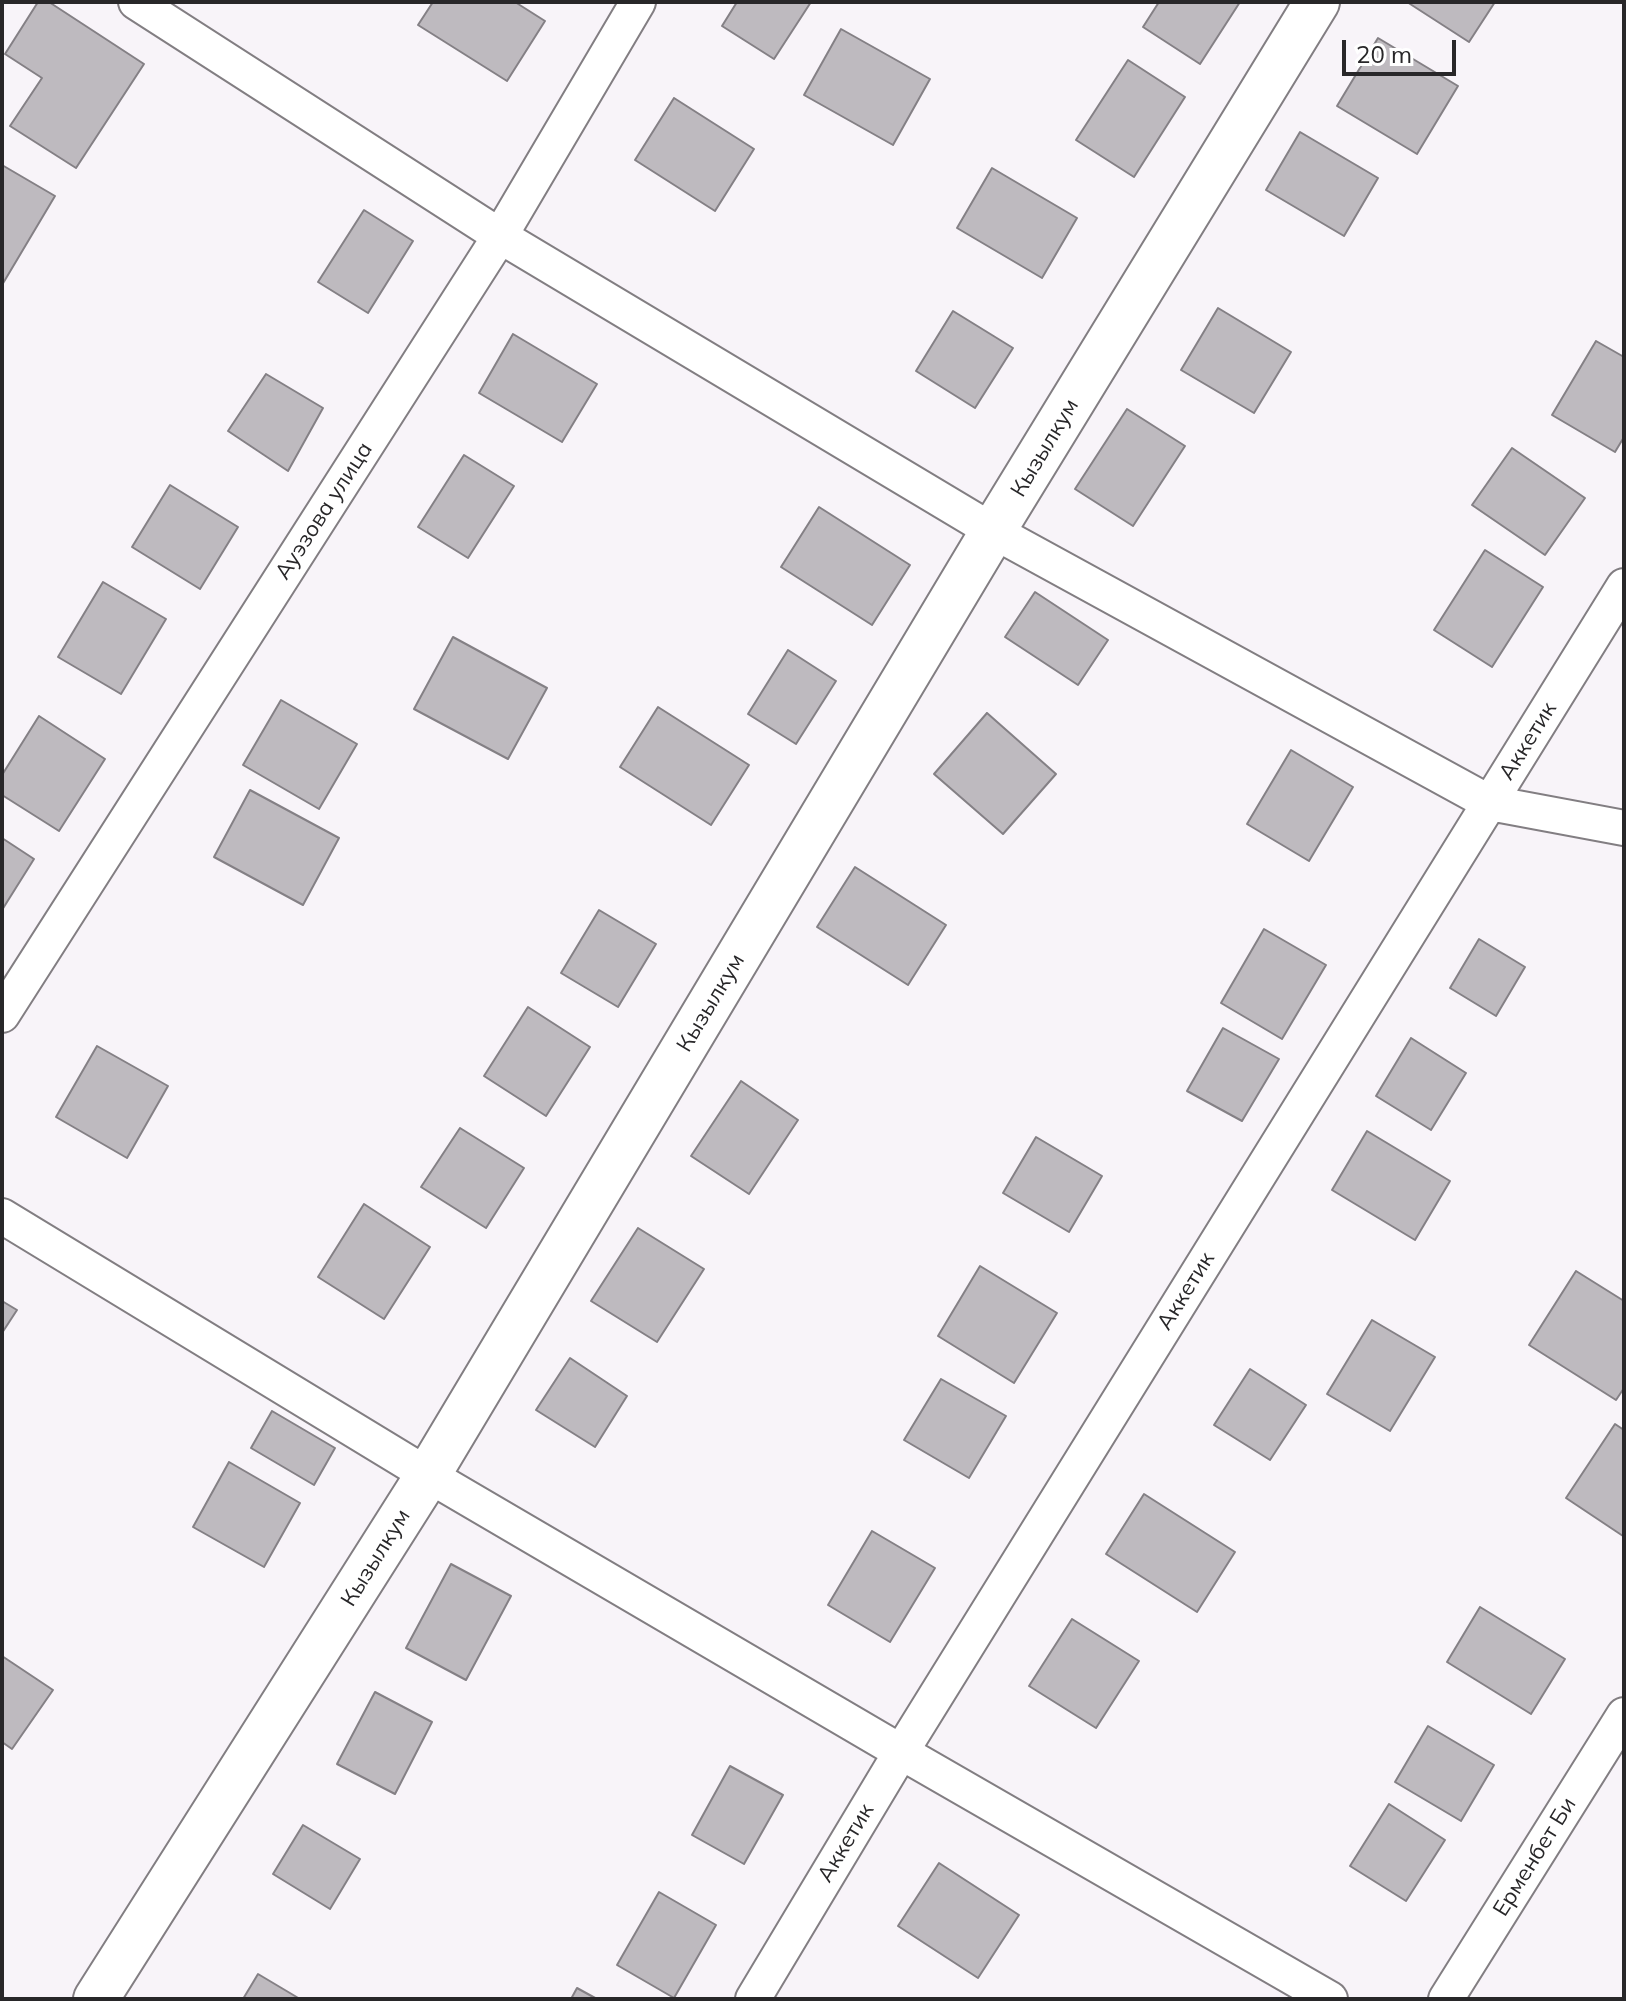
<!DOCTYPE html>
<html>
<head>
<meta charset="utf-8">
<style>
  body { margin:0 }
  #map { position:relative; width:1626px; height:2001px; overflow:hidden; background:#f8f4f9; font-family:Mulish,sans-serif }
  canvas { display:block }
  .frame { position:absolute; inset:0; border:4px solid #282729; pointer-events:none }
  .scale { position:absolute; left:1342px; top:40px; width:114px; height:36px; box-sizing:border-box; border:4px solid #282729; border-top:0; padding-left:10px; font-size:24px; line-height:28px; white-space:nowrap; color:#282729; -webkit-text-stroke:6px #fff; paint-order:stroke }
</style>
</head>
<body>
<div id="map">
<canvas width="1626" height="2001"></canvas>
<div class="frame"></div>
<div class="scale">20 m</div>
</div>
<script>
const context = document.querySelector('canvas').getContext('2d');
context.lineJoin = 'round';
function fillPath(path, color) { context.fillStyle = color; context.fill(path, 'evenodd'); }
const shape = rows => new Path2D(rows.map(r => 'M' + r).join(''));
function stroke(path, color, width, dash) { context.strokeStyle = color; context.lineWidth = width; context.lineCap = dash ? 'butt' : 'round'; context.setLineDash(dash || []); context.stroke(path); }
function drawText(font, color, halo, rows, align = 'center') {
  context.font = font + ' Mulish,sans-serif'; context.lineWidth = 6; context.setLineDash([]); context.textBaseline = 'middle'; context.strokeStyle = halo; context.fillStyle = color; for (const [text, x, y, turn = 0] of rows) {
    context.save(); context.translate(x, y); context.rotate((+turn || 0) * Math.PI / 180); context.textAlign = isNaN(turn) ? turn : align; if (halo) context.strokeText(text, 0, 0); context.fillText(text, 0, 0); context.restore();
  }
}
const building = shape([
  [38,2,49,2,144,64,76,168,10,126,42,78,5,54,38,2],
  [433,2,515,2,545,21,507,81,418,25,433,2],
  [737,2,811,2,774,59,722,26,737,2],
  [1159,2,1240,2,1200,64,1143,27,1159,2],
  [1407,2,1495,2,1469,42,1407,2],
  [841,29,930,79,893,145,804,95,841,29],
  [1378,38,1458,86,1417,154,1337,106,1378,38],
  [1128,60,1185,97,1134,177,1076,140,1128,60],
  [674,98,754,149,715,211,635,160,674,98],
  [1300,132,1378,178,1344,236,1266,190,1300,132],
  [2,165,55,196,2,285,2,165],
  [992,168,1077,218,1042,278,957,228,992,168],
  [364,210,413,241,368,313,318,282,364,210],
  [1218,308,1291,352,1254,413,1181,370,1218,308],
  [953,311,1013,348,975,408,916,371,953,311],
  [513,334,597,384,562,442,479,393,513,334],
  [1596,341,1624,357,1624,437,1615,452,1552,415,1596,341],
  [266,374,323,408,288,471,228,431,266,374],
  [1127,409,1185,446,1133,526,1075,489,1127,409],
  [1512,448,1585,498,1545,555,1472,505,1512,448],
  [464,455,514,486,468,558,418,527,464,455],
  [170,485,238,527,200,589,132,547,170,485],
  [819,507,910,565,872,625,781,567,819,507],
  [1485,550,1543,587,1492,667,1434,630,1485,550],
  [103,582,166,619,121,694,58,657,103,582],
  [1035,592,1108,640,1078,685,1005,637,1035,592],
  [453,637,547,688,508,759,414,709,453,637],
  [788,650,836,681,796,744,748,714,788,650],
  [281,700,357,744,319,809,243,765,281,700],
  [658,707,749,765,711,825,620,767,658,707],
  [987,713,1056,774,1003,834,934,774,987,713],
  [39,716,105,759,59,831,2,795,2,775,39,716],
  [1291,750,1353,787,1309,861,1247,824,1291,750],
  [250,790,339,838,303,905,214,857,250,790],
  [2,838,34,859,2,910,2,838],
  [855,867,946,925,908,985,817,927,855,867],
  [599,910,656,944,618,1007,561,973,599,910],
  [1264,929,1326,965,1282,1039,1221,1003,1264,929],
  [1479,939,1525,967,1496,1016,1450,988,1479,939],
  [528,1007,590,1047,546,1116,484,1076,528,1007],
  [1223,1028,1279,1059,1242,1121,1187,1091,1223,1028],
  [1411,1038,1466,1073,1431,1130,1376,1096,1411,1038],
  [97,1046,168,1086,127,1158,56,1117,97,1046],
  [741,1081,798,1120,749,1194,691,1156,741,1081],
  [460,1128,524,1168,486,1228,421,1187,460,1128],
  [1367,1131,1450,1181,1415,1240,1332,1190,1367,1131],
  [1036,1137,1102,1176,1069,1232,1003,1193,1036,1137],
  [364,1204,430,1247,384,1319,318,1277,364,1204],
  [638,1228,704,1269,657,1342,591,1301,638,1228],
  [980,1266,1057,1313,1014,1383,938,1336,980,1266],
  [1576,1271,1624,1301,1624,1388,1616,1400,1529,1345,1576,1271],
  [2,1301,17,1310,2,1333,2,1301],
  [1372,1320,1435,1357,1390,1431,1327,1394,1372,1320],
  [570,1358,627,1396,595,1447,536,1410,570,1358],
  [1250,1369,1306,1405,1270,1460,1214,1425,1250,1369],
  [941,1379,1006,1416,969,1478,904,1440,941,1379],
  [272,1411,335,1448,314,1485,251,1448,272,1411],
  [1615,1424,1624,1430,1623,1536,1566,1498,1615,1424],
  [229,1462,300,1503,264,1567,193,1527,229,1462],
  [1144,1494,1235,1552,1197,1612,1106,1554,1144,1494],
  [872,1531,935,1568,890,1642,828,1605,872,1531],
  [451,1564,511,1596,466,1680,406,1648,451,1564],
  [1480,1607,1565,1659,1531,1714,1447,1662,1480,1607],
  [1072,1619,1139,1661,1096,1728,1029,1686,1072,1619],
  [2,1656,53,1690,12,1749,2,1742,2,1656],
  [375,1692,432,1722,395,1794,337,1764,375,1692],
  [1428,1726,1494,1765,1461,1821,1395,1782,1428,1726],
  [730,1766,783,1795,744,1864,692,1835,730,1766],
  [1389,1804,1445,1840,1406,1901,1350,1866,1389,1804],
  [303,1825,360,1859,330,1909,273,1874,303,1825],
  [939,1863,1019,1915,978,1978,898,1926,939,1863],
  [659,1892,716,1925,674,1998,617,1965,659,1892],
  [258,1974,300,1999,243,1999,258,1974],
  [577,1988,597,1999,571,1999,577,1988]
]);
const street = shape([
  [136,2,500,236,993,531,1490,803,1624,828],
  [2,1015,500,236,638,2],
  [2,1216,428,1475,901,1752,1330,1999],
  [753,1999,901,1752,1624,586],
  [1446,1999,1624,1715]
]);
const secondary = shape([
  [96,1999,428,1475,993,531,1317,2]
]);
const streetNames = [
  ["Кызылкум",1045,448,-59],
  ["Ауэзова улица",324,511,-57],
  ["Аккетик",1528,741,-58],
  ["Кызылкум",711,1003,-59],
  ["Аккетик",1186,1291,-58],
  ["Кызылкум",376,1558,-58],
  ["Аккетик",846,1843,-59],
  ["Ерменбет Би",1535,1857,-58]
];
fillPath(building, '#bebabf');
stroke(building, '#848085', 2);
stroke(street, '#827e82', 38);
stroke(secondary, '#827e82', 48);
stroke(street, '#fff', 34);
stroke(secondary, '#fff', 44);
drawText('22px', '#282729', '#fff', streetNames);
</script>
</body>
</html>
